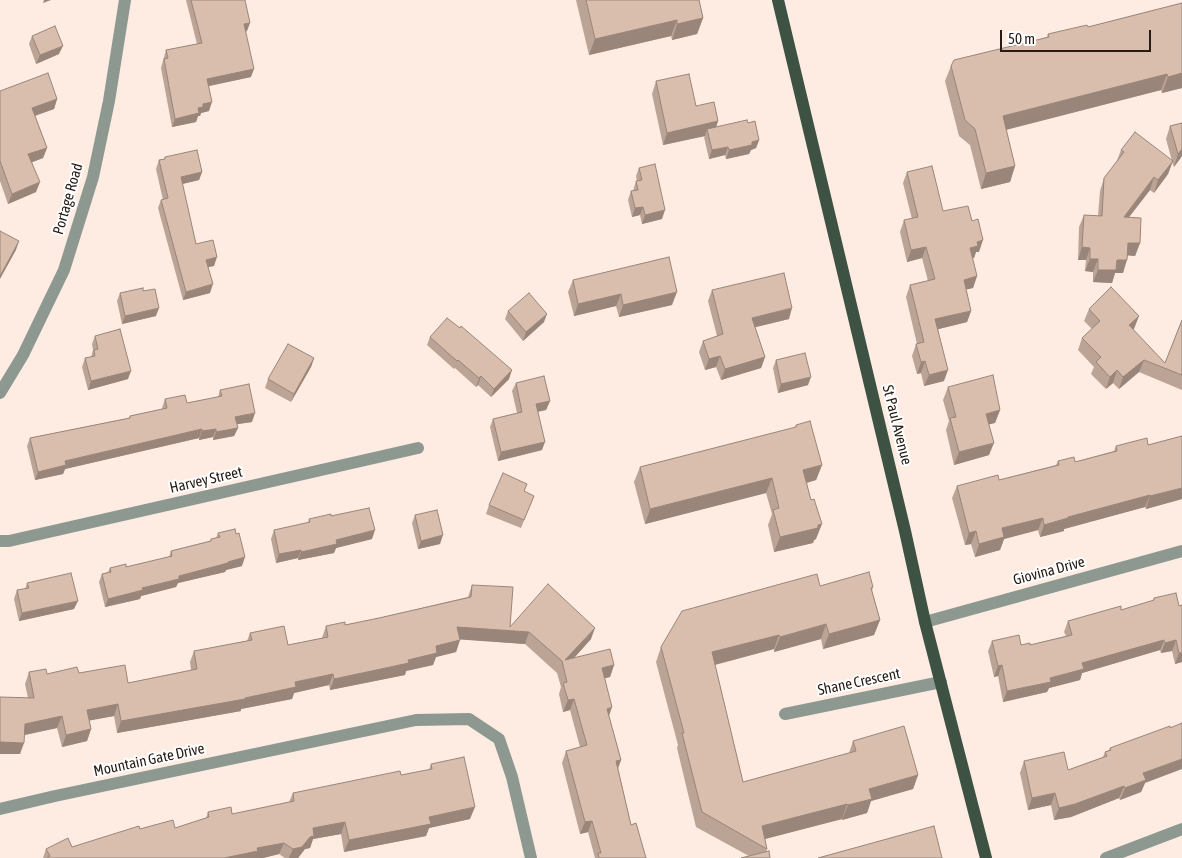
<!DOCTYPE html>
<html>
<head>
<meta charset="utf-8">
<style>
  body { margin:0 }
  #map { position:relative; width:1182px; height:858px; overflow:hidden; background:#feece2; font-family:"Asap Condensed",sans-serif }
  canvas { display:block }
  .scale { position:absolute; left:1000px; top:30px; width:151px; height:22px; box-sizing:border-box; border:2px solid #261b15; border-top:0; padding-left:6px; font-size:15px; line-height:18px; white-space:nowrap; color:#261b15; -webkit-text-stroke:4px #fff; paint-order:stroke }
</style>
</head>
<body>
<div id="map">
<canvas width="1182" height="858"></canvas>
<div class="scale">50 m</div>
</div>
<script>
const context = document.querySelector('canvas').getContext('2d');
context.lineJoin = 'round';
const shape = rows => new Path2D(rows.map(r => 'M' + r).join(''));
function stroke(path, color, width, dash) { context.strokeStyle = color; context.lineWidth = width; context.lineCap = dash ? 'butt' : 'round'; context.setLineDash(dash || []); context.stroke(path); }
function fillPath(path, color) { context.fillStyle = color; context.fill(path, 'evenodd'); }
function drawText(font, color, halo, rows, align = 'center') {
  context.font = font + ' "Asap Condensed",sans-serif'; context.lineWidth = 4; context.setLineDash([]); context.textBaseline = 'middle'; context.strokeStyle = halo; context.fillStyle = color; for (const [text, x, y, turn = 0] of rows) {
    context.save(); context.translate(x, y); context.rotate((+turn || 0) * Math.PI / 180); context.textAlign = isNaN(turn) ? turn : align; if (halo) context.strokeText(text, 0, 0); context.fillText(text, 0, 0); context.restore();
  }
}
const minor = shape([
  [0,393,23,355,64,270,93,177,109,101,125,0],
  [0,541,9,541,418,448],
  [925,622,1182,551],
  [785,714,941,682],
  [0,809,55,796,416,720,469,719,499,739,512,777,531,858],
  [1106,858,1182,829]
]);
const major = shape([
  [778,0,905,531,925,622,986,858]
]);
const wall = shape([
  [186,0,245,0,247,31,245,32,251,77,209,86,209,111,201,113,200,116,198,116,196,122,172,127,161,68,166,50,197,44],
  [576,0,699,0,703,18,697,34,672,40,671,36,589,55],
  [1182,3,1182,88,1162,93,1161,90,1006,130,1015,166,1010,182,981,189,970,145,959,136,945,81,951,66,1047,37,1048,34,1088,27],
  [32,36,59,54,36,64,29,44],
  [656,81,696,106,718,121,716,127,748,123,759,140,756,148,751,150,749,154,726,159,725,155,709,159,704,137,705,136,663,145,652,94],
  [0,91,57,99,54,109,35,116,47,148,43,158,32,162,36,192,8,204,0,181],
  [1182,123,1182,156,1174,167,1172,162,1168,174,1154,193,1150,190,1129,217,1140,243,1135,256,1127,255,1123,273,1115,273,1112,283,1093,282,1093,272,1085,271,1086,260,1078,260,1079,227,1084,215,1098,216,1100,191,1104,178,1116,163,1121,150,1172,161,1166,139,1170,126],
  [165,157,202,172,199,180,182,184,196,244,214,266,208,267,210,293,183,300,158,208,161,200,163,200,156,169,159,160,164,159],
  [639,168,662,219,642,224,640,215,632,217,628,200,631,191,633,191,636,181,637,181,636,176],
  [907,172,979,252,976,252,974,258,972,258,977,276,973,288,966,289,971,311,967,322,938,329,944,381,924,386,921,373,917,374,912,356,916,344,917,344,906,297,910,285,928,281,922,258,907,262,900,232,904,220,912,219,903,183],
  [573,280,672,305,619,317,616,306,574,316,568,292],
  [712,290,789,319,755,327,765,357,761,368,721,380,716,367,705,370,699,352,703,341,717,336,708,301],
  [143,291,156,316,122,324,117,301,120,293],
  [1089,309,1134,329,1133,330,1165,363,1182,320,1182,390,1139,372,1119,389,1113,383,1106,389,1091,374,1094,367,1078,350,1082,338,1092,329,1084,321],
  [508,311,544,322,523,341,505,319],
  [95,336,128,379,88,390,82,367,85,358,91,357,93,350,92,344],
  [430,337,509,379,491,397,478,385,476,387,455,368,454,369,427,345],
  [314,358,311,367,291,402,265,388,268,379],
  [776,360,808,385,778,393,773,368],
  [516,383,550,401,546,410,538,411,542,450,498,461,490,427,493,419,517,413,512,391],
  [948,387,1000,410,995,423,989,424,989,455,954,465,946,430,949,421,943,400],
  [220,390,252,422,237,424,238,428,234,436,213,440,213,437,199,440,199,438,65,469,63,474,35,480,27,446,30,438,129,418,130,416,162,409,162,408,165,399,187,403,218,397],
  [796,425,822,465,816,480,807,483,816,539,814,540,813,543,774,552,768,525,772,514,766,493,645,524,634,482,640,467,795,428],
  [1182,436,1182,499,1146,509,1145,507,1064,529,1064,531,1040,537,1038,530,1004,539,1000,550,975,557,971,544,965,545,952,498,957,486,999,480,1056,465,1058,461,1075,462,1114,451,1116,446,1148,445],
  [527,484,524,491,534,496,521,528,486,514,489,505],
  [415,515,440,544,418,549,412,523],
  [309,519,372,539,336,548,334,553,298,560,298,558,276,563,271,539,274,530,308,523],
  [218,533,242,566,226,570,225,572,178,583,176,587,141,596,140,599,105,607,99,582,102,574,108,572,110,568,126,567,169,557,171,551,210,541,211,539,216,538],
  [27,583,74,609,19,621,14,599,17,590,25,589],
  [472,585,510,627,591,639,574,658,614,665,610,677,605,678,609,716,621,760,618,768,631,825,646,858,595,858,588,832,580,834,562,763,566,751,580,747,570,710,563,712,559,694,561,687,557,673,525,644,460,639,456,652,436,657,433,665,406,671,405,675,330,690,329,685,294,693,292,699,241,709,241,711,117,733,114,716,89,720,91,729,87,741,62,747,57,728,24,735,20,754,0,754,0,697,28,698,25,684,29,672,47,674,79,673,128,683,191,670,190,662,194,651,247,641,250,633,288,645,322,638,326,626,345,625,379,618,468,597],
  [820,586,873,587,872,591,880,620,874,635,823,649,821,639,774,652,774,649,715,665,743,782,849,753,853,741,918,775,913,789,871,801,867,813,842,820,842,819,765,839,767,849,766,852,749,856,696,827,677,748,678,745,656,662,661,647],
  [1154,598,1179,606,1182,605,1182,662,1175,664,1172,651,1161,653,1160,650,1082,673,1080,680,1049,688,1047,692,1003,702,998,676,994,677,988,651,992,641,1021,645,1030,645,1066,636,1064,632,1068,621,1121,610,1153,601],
  [1110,748,1145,783,1141,792,1120,800,1119,798,1071,817,1054,820,1051,805,1028,810,1020,773,1024,761,1068,770,1103,757,1105,752,1109,750],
  [431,764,470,819,429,828,426,836,344,852,341,834,313,839,310,848,305,849,298,858,285,858,279,854,263,858,43,858,46,849,72,847,140,829,175,828,206,818,208,812,232,814,289,802,293,793,401,775,429,770]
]);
const shadedWall = shape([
  [44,0,51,0,43,3],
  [703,18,697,34,672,40,677,24],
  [677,20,671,36,589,55,595,39],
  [250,23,247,31,241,33,244,24],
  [63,46,59,54,36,64,40,55],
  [254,69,251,77,204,87,207,79],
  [1182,73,1182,88,1162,93,1168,77],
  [1167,74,1161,90,997,132,1003,116],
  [57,99,54,109,28,118,32,108],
  [212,102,209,111,201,113,200,116,198,116,196,122,172,127,175,119,198,108,203,104],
  [718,121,714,134,707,129,705,136,663,145,667,133],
  [759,140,756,148,751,150,749,154,726,159,729,150,752,142],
  [728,147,725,155,709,159,712,150],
  [47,148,43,158,25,165,28,154],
  [1182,149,1182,156,1174,167,1178,154],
  [1173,161,1168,174,1154,193,1158,180],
  [1015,166,1010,182,981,189,986,173],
  [202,172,199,180,178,185,181,177],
  [1154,177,1150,190,1119,230,1124,217],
  [40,182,36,192,8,204,12,194],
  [643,207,640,215,632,217,635,208],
  [665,210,662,219,642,224,645,215],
  [983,240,979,252,976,252,974,258,966,260,970,248,977,242],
  [19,241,16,250,0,279,0,276],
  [1128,243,1140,243,1135,256,1123,255],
  [926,247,922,258,907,262,911,250],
  [1082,247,1090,248,1086,260,1078,260],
  [217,257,214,266,203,268,206,260],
  [1090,259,1098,259,1093,272,1085,271],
  [1117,260,1127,260,1123,273,1115,273,1112,283,1093,282,1098,270],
  [977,276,973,288,960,291,964,280],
  [213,284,210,293,183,300,186,292],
  [677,292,672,305,619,317,623,305],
  [621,294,616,306,574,316,578,304],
  [159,308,156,316,122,324,125,316],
  [792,308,789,319,748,329,752,318],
  [971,311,967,322,931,331,935,319],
  [547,314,544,322,523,341,526,332],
  [1139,316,1134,329,1125,338,1129,325],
  [720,356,716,367,705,370,709,359],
  [765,357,761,368,721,380,725,369],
  [314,358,311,367,291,402,294,394],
  [1144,360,1139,372,1119,389,1123,377],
  [925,361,921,373,917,374,921,362],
  [512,370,509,379,491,397,494,389],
  [948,370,944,381,924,386,929,375],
  [1117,370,1113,383,1106,389,1110,377],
  [131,371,128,379,88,390,91,381],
  [481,376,478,385,476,387,479,378],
  [811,377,808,385,778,393,781,384],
  [550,401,546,410,533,413,536,404],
  [1000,410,995,423,982,426,986,414],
  [255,413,252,422,232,425,235,417],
  [238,428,234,436,213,440,216,432],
  [202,429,199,438,65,469,63,474,35,480,38,472,65,461],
  [216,429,213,437,199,440,202,431],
  [545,442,542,450,498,461,501,452],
  [994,443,989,455,954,465,959,452],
  [822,465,816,480,798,485,803,470],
  [772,478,766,493,645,524,650,509],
  [1182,488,1182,499,1146,509,1150,496],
  [1150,495,1145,507,1064,529,1064,531,1040,537,1044,525,1068,517],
  [1043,518,1038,530,1004,539,1000,550,975,557,979,544,1002,528],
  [822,524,816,539,814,540,813,543,774,552,780,537],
  [375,530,372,539,336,548,334,553,298,560,301,552,336,540],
  [976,531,971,544,965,545,969,533],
  [443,535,440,544,418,549,421,541],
  [301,550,298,558,276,563,279,554],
  [245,557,242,566,226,570,225,572,178,583,176,587,141,596,140,599,105,607,108,599,179,576],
  [78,601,74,609,19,621,22,613],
  [880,620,874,635,823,649,829,634],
  [826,624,821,639,774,652,780,637],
  [457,627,529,632,525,644,453,639],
  [595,628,591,639,564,669,565,660],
  [779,635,774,649,706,667,712,652],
  [460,640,456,652,436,657,433,665,406,671,405,675,330,690,334,679,408,660,436,646],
  [1164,640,1160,650,1082,673,1080,680,1049,688,1047,692,1003,702,1007,691,1050,678,1082,663],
  [1176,640,1172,651,1161,653,1165,643],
  [1179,653,1182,653,1182,662,1175,664],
  [614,665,610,677,598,680,602,668],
  [1002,665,998,676,994,677,998,666],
  [333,674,329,685,294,693,292,699,241,709,241,711,117,733,121,721,245,698,295,682],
  [574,699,570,710,563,712,568,700],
  [118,704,114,716,82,722,87,710],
  [612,707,608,719,607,709],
  [62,716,57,728,20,736,25,724],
  [91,729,87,741,62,747,66,735],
  [0,742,24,743,20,754,0,754],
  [1182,759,1182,769,1145,783,1141,792,1120,800,1125,788,1143,773],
  [621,760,617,771,616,761],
  [918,775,913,789,871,801,867,813,842,820,848,805,869,789],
  [1124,786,1119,798,1071,817,1054,820,1059,808],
  [1055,793,1051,805,1028,810,1032,798],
  [847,804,842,819,757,841,762,826],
  [475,807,470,819,429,828,426,836,344,852,349,840,429,817],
  [592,821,588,832,580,834,585,822],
  [345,822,341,834,313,839,310,848,305,849,298,858,289,858,293,849,313,828],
  [284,843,279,854,263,858,224,858,257,848]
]);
const building = shape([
  [191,0,245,0,250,23,244,24,254,69,207,79,212,102,203,104,203,107,198,108,199,113,175,119,164,59,168,58,166,50,202,43,191,0],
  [586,0,699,0,703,18,677,24,677,20,595,39,586,0],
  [1182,3,1182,73,1168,77,1167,74,1003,116,1015,166,986,173,975,129,965,120,951,66,954,60,1049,37,1048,34,1087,25,1088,27,1182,3],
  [55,26,63,46,40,55,32,36,55,26],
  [48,73,57,99,32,108,47,148,28,154,40,182,12,194,0,161,0,91,48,73],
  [689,74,696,106,714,102,718,121,667,133,656,81,689,74],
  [747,120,748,123,755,121,759,140,752,142,752,145,729,150,728,147,712,150,707,129,747,120],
  [1182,123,1182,149,1178,154,1170,126,1182,123],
  [1135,132,1173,161,1158,180,1154,177,1124,217,1141,218,1140,243,1128,243,1127,260,1117,260,1116,270,1098,270,1098,259,1090,259,1090,248,1082,247,1084,215,1102,216,1104,178,1124,152,1121,150,1135,132],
  [197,150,202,172,181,177,196,244,213,240,217,257,206,260,213,284,186,292,161,200,168,198,159,160,165,159,165,157,197,150],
  [655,164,665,210,645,215,643,207,635,208,631,191,638,190,636,181,642,180,639,168,655,164],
  [932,166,943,211,968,206,972,221,978,219,983,240,977,242,978,246,970,248,977,276,964,280,971,311,935,319,948,370,929,375,925,361,921,362,916,344,924,342,910,285,935,279,926,247,911,250,904,220,918,217,907,172,932,166],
  [0,231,19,241,0,276,0,231],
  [669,257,677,292,623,305,621,294,578,304,573,280,669,257],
  [784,273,792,308,752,318,765,357,725,369,720,356,709,359,703,341,723,334,712,290,784,273],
  [1111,287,1139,316,1129,325,1165,363,1182,320,1182,375,1144,360,1123,377,1117,370,1110,377,1096,362,1101,357,1082,338,1100,321,1089,309,1111,287],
  [143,288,143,291,155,289,159,308,125,316,120,293,143,288],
  [529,293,547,314,526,332,508,311,529,293],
  [447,318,460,328,461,326,512,370,494,389,481,376,479,378,458,360,457,361,430,337,447,318],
  [120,329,131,371,91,381,85,358,95,356,94,350,98,349,95,336,120,329],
  [288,344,314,358,294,394,268,379,288,344],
  [805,353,811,377,781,384,776,360,805,353],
  [993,375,1000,410,986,414,994,443,959,452,950,418,956,417,948,387,993,375],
  [544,376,550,401,536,404,545,442,501,452,493,419,522,412,516,383,544,376],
  [249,384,255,413,235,417,238,428,216,432,216,429,202,431,202,429,65,461,66,465,38,472,30,438,130,418,130,416,167,408,165,399,185,395,187,403,222,396,220,390,249,384],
  [810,421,822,465,803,470,811,500,814,499,822,524,818,525,818,528,780,537,773,510,779,508,772,478,650,509,640,467,796,427,796,425,810,421],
  [1182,436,1182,488,1150,496,1150,495,1068,517,1068,518,1044,525,1043,518,1002,528,1004,537,979,544,976,531,969,533,957,486,998,475,999,480,1059,465,1058,461,1074,457,1075,462,1117,451,1116,446,1147,438,1148,445,1182,436],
  [503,473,527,484,524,491,534,496,524,520,489,505,503,473],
  [369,508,375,530,336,540,337,544,301,552,301,550,279,554,274,530,310,522,309,519,331,514,331,516,369,508],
  [437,510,443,535,421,541,415,515,437,510],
  [235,529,236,534,239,533,245,557,228,562,228,563,179,576,179,579,142,588,143,590,108,599,102,574,111,572,110,568,126,564,126,567,172,556,171,551,211,541,211,539,220,537,218,533,235,529],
  [869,572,873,587,871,588,880,620,829,634,826,624,780,637,779,635,712,652,743,782,856,751,853,741,904,726,918,775,869,789,872,799,848,805,847,804,762,826,767,849,702,812,682,733,684,733,661,647,682,611,817,574,820,586,869,572],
  [71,573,78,601,22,613,17,590,29,588,27,583,71,573],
  [548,584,595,628,565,660,610,649,614,665,602,668,612,707,607,709,621,760,616,761,631,825,636,823,646,858,599,858,598,853,601,853,592,821,585,822,566,751,587,745,574,699,568,700,563,683,567,682,562,661,529,632,457,627,460,640,436,646,437,653,408,660,409,663,334,679,333,674,295,682,296,687,245,698,245,699,121,721,118,704,87,710,91,729,66,735,62,716,25,724,24,743,0,742,0,697,34,698,29,672,46,669,47,674,77,667,79,673,125,665,128,683,197,669,194,651,252,640,250,633,284,626,288,645,328,637,326,626,345,622,345,625,379,618,471,597,472,585,513,587,510,627,548,584],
  [1176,593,1179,606,1182,605,1182,653,1179,653,1176,640,1165,643,1164,640,1082,663,1084,669,1050,678,1051,682,1007,691,1002,665,998,666,992,641,1019,635,1021,645,1030,643,1030,645,1072,635,1068,621,1121,606,1121,610,1154,600,1154,598,1176,593],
  [1182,723,1182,759,1143,773,1146,780,1125,788,1124,786,1075,804,1059,808,1055,793,1032,798,1024,761,1064,752,1068,770,1107,756,1105,752,1111,750,1110,748,1170,726,1170,728,1182,723],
  [464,757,475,807,429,817,431,824,349,840,345,822,313,828,314,836,310,837,302,847,293,849,284,843,257,848,258,851,224,858,47,858,50,856,46,849,68,838,72,847,139,826,140,829,173,820,175,828,209,817,208,812,231,807,232,814,294,801,293,793,400,771,401,775,432,769,431,764,464,757],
  [934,826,942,858,818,858,934,826],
  [769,851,770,858,741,858,769,851]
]);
const streetNames = [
  ["Portage Road",68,199,-74],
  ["St Paul Avenue",897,425,76],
  ["Harvey Street",206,480,-13],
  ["Giovina Drive",1049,571,-15],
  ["Shane Crescent",859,682,-12],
  ["Mountain Gate Drive",149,760,-12]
];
stroke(minor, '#8d9990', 12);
stroke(major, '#3e5244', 12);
fillPath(wall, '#bba395');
fillPath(shadedWall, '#998579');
fillPath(building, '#dabead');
stroke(building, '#998579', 1);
drawText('15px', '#261b15', '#fff', streetNames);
</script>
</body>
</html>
